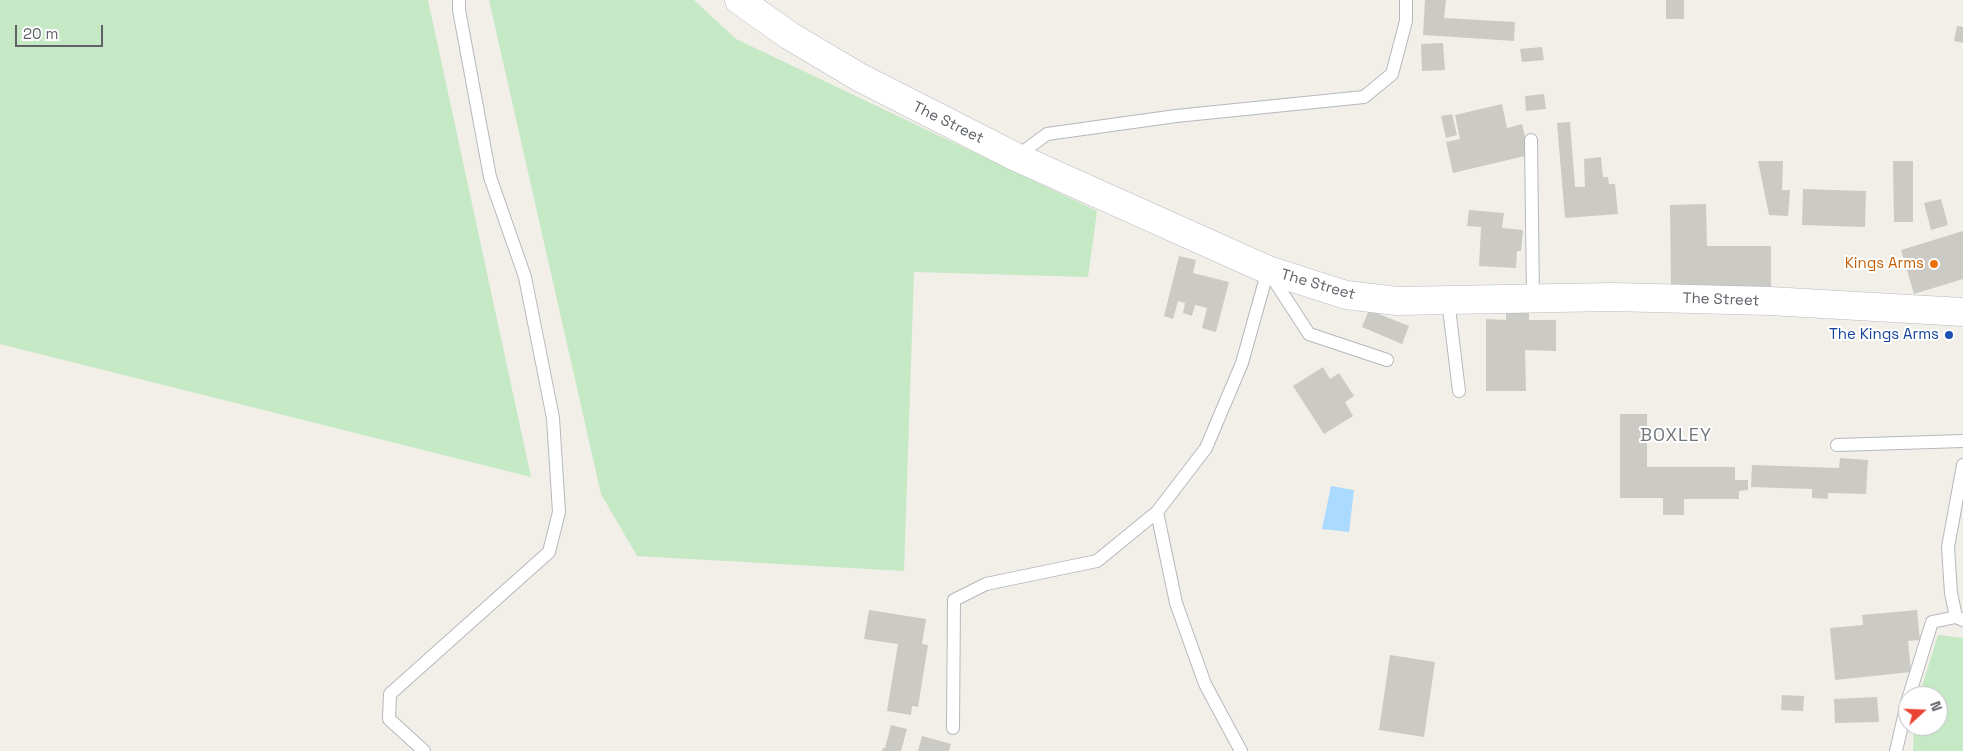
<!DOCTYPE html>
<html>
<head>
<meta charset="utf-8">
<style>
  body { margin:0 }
  #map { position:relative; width:1963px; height:751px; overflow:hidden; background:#f1efe8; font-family:"Space Grotesk",sans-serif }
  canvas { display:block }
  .north { position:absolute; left:1898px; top:686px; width:50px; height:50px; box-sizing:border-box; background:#fff; border:1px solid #bfc1c3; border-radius:50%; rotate:70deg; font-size:14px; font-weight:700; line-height:20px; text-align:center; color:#5f6368 }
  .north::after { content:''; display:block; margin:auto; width:18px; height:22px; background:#ea4335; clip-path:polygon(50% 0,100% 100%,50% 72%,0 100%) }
  .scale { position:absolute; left:15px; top:25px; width:88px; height:22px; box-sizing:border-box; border:2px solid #5f6368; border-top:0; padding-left:6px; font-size:15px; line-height:18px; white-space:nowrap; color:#5f6368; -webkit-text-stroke:4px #fff; paint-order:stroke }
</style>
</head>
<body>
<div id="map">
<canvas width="1963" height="751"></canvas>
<div class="north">N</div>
<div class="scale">20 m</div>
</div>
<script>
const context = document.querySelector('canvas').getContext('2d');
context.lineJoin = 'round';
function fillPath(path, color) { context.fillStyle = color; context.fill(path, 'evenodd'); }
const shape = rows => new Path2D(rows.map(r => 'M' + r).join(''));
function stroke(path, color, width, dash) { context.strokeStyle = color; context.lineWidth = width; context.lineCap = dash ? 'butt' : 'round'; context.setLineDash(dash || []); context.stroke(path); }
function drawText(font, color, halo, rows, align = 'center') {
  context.font = font + ' "Space Grotesk",sans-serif'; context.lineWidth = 4; context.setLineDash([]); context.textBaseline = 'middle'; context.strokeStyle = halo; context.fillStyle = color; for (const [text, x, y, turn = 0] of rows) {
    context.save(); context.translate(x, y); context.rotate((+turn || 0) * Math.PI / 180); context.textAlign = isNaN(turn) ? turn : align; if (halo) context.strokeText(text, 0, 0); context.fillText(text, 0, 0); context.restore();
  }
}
const green = shape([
  [0,0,428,0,531,477,0,344],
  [489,0,694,0,736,39,1097,211,1088,277,914,272,904,571,637,556,601,494],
  [1938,635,1963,638,1963,751,1913,751,1914,726,1938,726,1938,696,1919,696]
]);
const water = shape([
  [1331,486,1354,490,1349,532,1322,529]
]);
const building = shape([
  [1425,0,1446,0,1444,18,1515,22,1514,41,1423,35],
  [1666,0,1684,0,1684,19,1666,19],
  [1957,26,1963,27,1963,43,1954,41],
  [1443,43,1445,70,1422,71,1421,44],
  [1542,47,1544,60,1522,62,1520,49],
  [1544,94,1546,109,1526,111,1525,96],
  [1502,104,1507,128,1522,124,1529,155,1453,173,1446,142,1460,139,1455,115],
  [1452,114,1457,135,1446,138,1441,116],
  [1570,122,1575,187,1585,187,1584,159,1601,157,1603,177,1608,177,1609,184,1615,184,1618,214,1565,218,1557,123],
  [1758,161,1783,161,1782,190,1790,190,1788,216,1769,215],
  [1893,161,1913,161,1913,222,1894,222],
  [1803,189,1866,191,1865,227,1802,225],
  [1941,199,1948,225,1931,230,1924,203],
  [1706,204,1707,246,1771,246,1771,288,1671,289,1670,205],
  [1469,210,1504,213,1502,228,1523,230,1521,251,1517,251,1516,268,1479,266,1481,227,1467,226],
  [1963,231,1963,279,1914,294,1901,250],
  [1179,256,1196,260,1193,273,1229,282,1216,332,1202,328,1207,308,1195,305,1192,316,1183,313,1185,303,1178,301,1173,319,1164,316],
  [1506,306,1529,306,1529,320,1556,320,1556,351,1525,350,1526,391,1486,391,1486,319,1506,320],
  [1369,310,1409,326,1402,344,1362,327],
  [1323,367,1330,379,1339,373,1354,396,1345,402,1353,416,1324,434,1293,386],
  [1620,414,1647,414,1647,467,1735,467,1735,480,1748,480,1748,490,1739,491,1739,499,1684,499,1684,515,1663,515,1663,498,1620,498],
  [1840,458,1868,460,1866,494,1828,493,1828,499,1812,498,1812,489,1751,487,1752,465,1839,468],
  [869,610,926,619,922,644,928,645,918,707,912,706,911,715,887,711,898,644,864,639],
  [1917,610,1920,640,1908,641,1911,672,1835,680,1830,628,1863,625,1862,615],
  [1390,655,1435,662,1424,737,1379,730],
  [1782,695,1804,696,1803,711,1781,710],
  [1877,697,1879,722,1835,723,1834,699],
  [891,725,907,729,901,751,882,751,883,748,885,748],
  [922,736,951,744,949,751,918,751]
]);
const lane = shape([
  [1531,140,1533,299],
  [1016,157,1047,134,1176,116,1364,97,1392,74,1406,21,1406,0],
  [1270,274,1309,334,1387,360],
  [1448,300,1459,391],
  [1837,445,1963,441],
  [1157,512,1176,603,1205,684,1241,751],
  [1956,617,1951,593,1948,547,1963,465],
  [1909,696,1932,622,1956,617,1963,620],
  [953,728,954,600,986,584,1097,561,1157,512,1206,448,1242,363,1268,270],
  [424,751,389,719,390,694,549,552,559,512,553,418,525,277,490,177,459,10,459,0],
  [1896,751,1908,699]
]);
const secondary = shape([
  [739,0,790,36,859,77,1016,157,1268,270,1346,295,1397,301,1612,297,1770,301,1963,312]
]);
const markers = [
  [1934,264,5,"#e8710a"],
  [1949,335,5,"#1a4fb4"]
];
const streetNames = [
  ["The Street",948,123,26],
  ["The Street",1318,285,16],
  ["The Street",1721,300,2]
];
const foodNames = [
  ["Kings Arms",1924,264]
];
const transitNames = [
  ["The Kings Arms",1939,335]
];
const quarterNames = [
  ["BOXLEY",1676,436]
];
fillPath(green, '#c5e8c5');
fillPath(water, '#aadaff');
fillPath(building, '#cccac5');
stroke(lane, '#b5b8bc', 14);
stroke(secondary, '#b6babf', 29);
stroke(lane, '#fff', 12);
stroke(secondary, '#fff', 28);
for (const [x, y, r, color] of markers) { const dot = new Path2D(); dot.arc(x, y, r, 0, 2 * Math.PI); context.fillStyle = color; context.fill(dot); stroke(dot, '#fff', 2); }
drawText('15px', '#5f6368', '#fff', streetNames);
drawText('15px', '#c56008', '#fff', foodNames, 'right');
drawText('15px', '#164399', '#fff', transitNames, 'right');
context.letterSpacing = '1px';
drawText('18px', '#70757a', '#fff', quarterNames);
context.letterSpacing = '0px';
</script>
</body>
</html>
